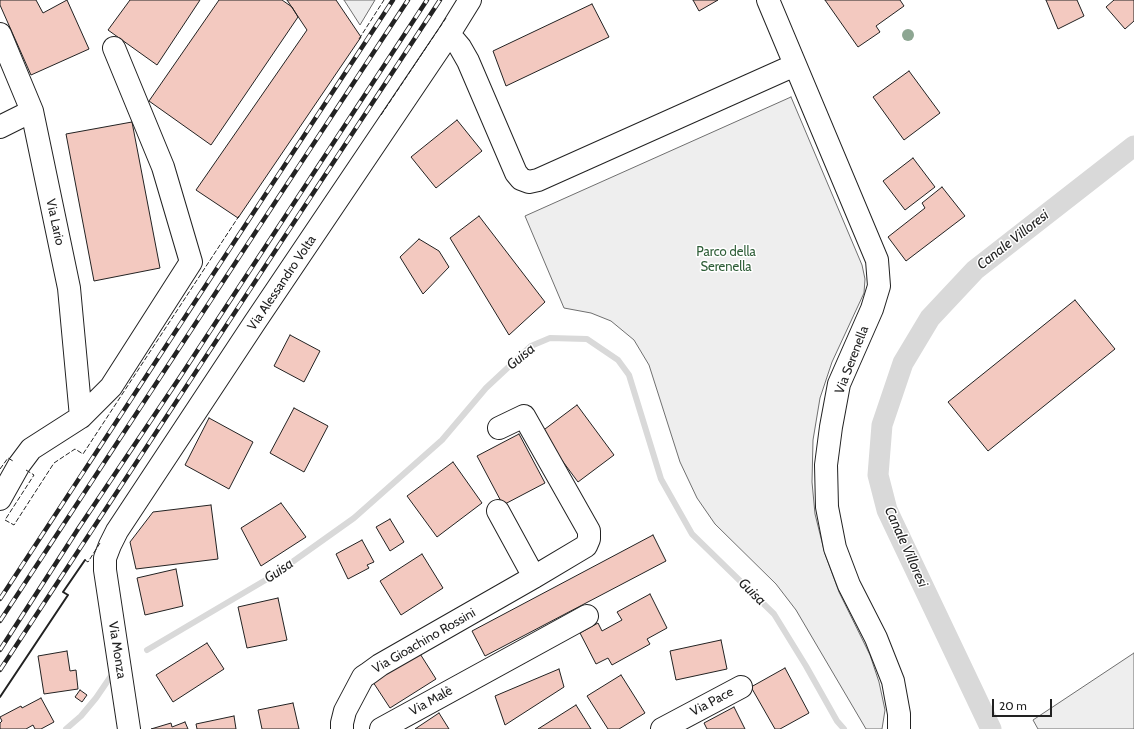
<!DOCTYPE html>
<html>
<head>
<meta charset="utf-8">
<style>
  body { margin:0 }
  #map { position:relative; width:1134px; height:729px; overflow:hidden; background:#fff; font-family:Cabin,sans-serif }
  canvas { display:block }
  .scale { position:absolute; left:992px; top:699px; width:60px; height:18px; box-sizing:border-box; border:2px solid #222; border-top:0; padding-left:5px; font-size:12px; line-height:14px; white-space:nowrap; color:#222; -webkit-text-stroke:3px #fff; paint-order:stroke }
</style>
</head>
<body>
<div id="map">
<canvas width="1134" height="729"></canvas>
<div class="scale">20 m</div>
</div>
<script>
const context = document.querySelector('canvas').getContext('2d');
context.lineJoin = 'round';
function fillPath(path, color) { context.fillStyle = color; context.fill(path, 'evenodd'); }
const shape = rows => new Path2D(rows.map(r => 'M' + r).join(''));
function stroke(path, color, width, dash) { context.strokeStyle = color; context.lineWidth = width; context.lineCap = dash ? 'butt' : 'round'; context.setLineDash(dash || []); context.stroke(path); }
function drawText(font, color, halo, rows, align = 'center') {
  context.font = font + ' Cabin,sans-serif'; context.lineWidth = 3; context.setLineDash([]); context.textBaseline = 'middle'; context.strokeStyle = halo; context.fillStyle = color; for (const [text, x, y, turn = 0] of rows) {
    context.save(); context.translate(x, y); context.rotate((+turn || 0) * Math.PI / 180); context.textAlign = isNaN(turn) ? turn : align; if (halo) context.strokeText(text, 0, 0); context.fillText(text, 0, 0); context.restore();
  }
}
const green = shape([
  [344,0,375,0,360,25,344,0],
  [791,97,862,265,865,279,864,293,832,362,820,398,813,440,812,482,815,514,825,554,839,592,870,655,879,682,885,710,882,729,866,729,796,610,776,584,715,524,697,498,680,462,649,365,634,340,611,321,591,313,564,308,525,216,791,97],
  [1134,653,1134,729,1038,729,1033,720,1134,653]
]);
const stream = shape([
  [147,650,274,575,354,518,442,440,486,388,531,346,550,338,587,339,618,360,629,375,661,479,692,534,774,614,806,666,837,721,844,729],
  [66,729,81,716,96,698,111,676]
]);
const canal = shape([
  [991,729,887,510,878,475,882,425,903,363,930,318,975,270,1134,146]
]);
const building = shape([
  [0,0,36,0,43,13,67,0,89,49,31,75,0,5,0,0],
  [130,0,200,0,157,65,108,30,130,0],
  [219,0,282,0,292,7,298,17,211,145,149,101,219,0],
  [287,0,336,0,361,37,238,218,196,190,307,30,287,0],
  [693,0,718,0,699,11,693,0],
  [825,0,900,0,904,6,876,26,880,32,858,47,825,0],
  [1046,0,1077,0,1084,16,1058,29,1046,0],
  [1114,0,1134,0,1134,21,1125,29,1106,7,1114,0],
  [592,4,609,37,506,86,493,51,592,4],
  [909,71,940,113,904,140,873,97,909,71],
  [457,120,482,151,436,188,411,157,457,120],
  [132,122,160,268,94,281,66,134,132,122],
  [913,158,935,187,905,210,883,181,913,158],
  [942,187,965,216,906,261,888,237,925,208,922,203,942,187],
  [479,216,545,302,509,335,450,238,479,216],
  [419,239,439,251,449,267,423,294,400,257,419,239],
  [1075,300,1115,349,988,451,948,402,1075,300],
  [290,335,320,351,304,382,274,366,290,335],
  [577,405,614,455,578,482,541,432,577,405],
  [294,408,328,426,304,472,270,453,294,408],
  [209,418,253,442,229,489,185,465,209,418],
  [519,434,545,483,503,505,477,456,519,434],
  [453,462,482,503,437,537,407,496,453,462],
  [281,503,306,537,261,566,241,528,281,503],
  [211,505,218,559,136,569,130,542,153,512,211,505],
  [390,519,404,542,390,551,376,527,390,519],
  [653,535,666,561,485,656,472,631,653,535],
  [362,540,374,562,367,565,369,568,348,579,336,554,362,540],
  [422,554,443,588,401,615,380,581,422,554],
  [176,569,183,606,145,615,137,578,176,569],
  [650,594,667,628,647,639,650,644,612,665,608,658,596,664,580,633,598,623,602,631,622,620,617,612,650,594],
  [278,598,287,640,247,648,238,607,278,598],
  [721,640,727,669,676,680,670,651,721,640],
  [207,643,224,669,173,702,156,675,207,643],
  [417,649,436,679,390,708,371,679,417,649],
  [67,651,70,671,76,670,78,689,44,694,38,656,67,651],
  [785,668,809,713,780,729,775,729,751,687,785,668],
  [559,669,564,687,505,725,495,696,559,669],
  [621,675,645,713,619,729,608,729,587,696,621,675],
  [80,690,87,695,82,702,75,697,80,690],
  [41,698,54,722,41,729,35,729,33,725,26,729,0,729,0,723,2,721,0,717,21,706,22,708,41,698],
  [293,703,299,729,262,729,258,710,293,703],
  [576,705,591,729,538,729,576,705],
  [734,707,745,729,707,729,704,723,734,707],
  [439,713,449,729,415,729,439,713],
  [234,716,236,729,197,729,196,724,234,716],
  [185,722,188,729,151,729,171,723,172,727,185,722]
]);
const minor = shape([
  [768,0,877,260,879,286,872,309,839,384,831,427,826,465,827,507,835,548,849,585,876,638,893,681,899,714,899,729],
  [0,34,32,111,69,288,81,417],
  [449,34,460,47,468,61,516,173,521,179,529,182,538,180,795,65],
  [0,127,32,111],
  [0,499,19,465,31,449,81,417,111,387,191,262,163,167,114,48],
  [498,511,534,577],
  [129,729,105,570,105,558,110,545,117,531,255,322,449,34,470,0],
  [342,729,342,723,345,711,363,677,369,673,380,665,534,577,586,546,589,539,589,531,524,416,499,428],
  [381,729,587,616],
  [662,729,741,687]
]);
const rail = shape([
  [0,599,393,0],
  [0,621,408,0],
  [0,650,78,529,180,377,427,0],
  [0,670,440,0]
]);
const fence = shape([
  [359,39,384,0],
  [381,115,446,18],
  [0,469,8,458,13,461],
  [26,470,34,475,5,520,14,525,54,463,75,449,83,454,239,216],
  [85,560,88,562,100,543]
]);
const wall = shape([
  [0,697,68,595,63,592,85,560]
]);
const trees = [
  [908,35]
];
const streetNames = [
  ["Via Lario",55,222,78],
  ["Via Alessandro Volta",282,283,-56],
  ["Via Serenella",852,360,-69],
  ["Via Gioachino Rossini",424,641,-30],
  ["Via Monza",117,650,81],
  ["Via Malè",431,701,-29],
  ["Via Pace",712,702,-28]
];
const parkNames = [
  ["Parco della",726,252],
  ["Serenella",726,267]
];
const waterNames = [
  ["Canale Villoresi",1013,240,-38],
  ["Guisa",521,357,-40],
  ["Canale Villoresi",906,547,66],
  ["Guisa",279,571,-34],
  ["Guisa",752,592,44]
];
fillPath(green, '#eee');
stroke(green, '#6f6f6f', 1);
stroke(stream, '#d9d9d9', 6);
stroke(canal, '#d9d9d9', 21);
fillPath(building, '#f3c9c0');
stroke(building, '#222', 1);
stroke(minor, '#222', 24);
stroke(minor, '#fff', 22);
stroke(rail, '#222', 4.5);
stroke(rail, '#fff', 3, [9]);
stroke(fence, '#222', 1, [5, 2]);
stroke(wall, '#222', 2);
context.fillStyle = '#8da692';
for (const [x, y] of trees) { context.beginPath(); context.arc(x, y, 6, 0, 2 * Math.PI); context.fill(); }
drawText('13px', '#222', '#fff', streetNames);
drawText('13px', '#2f5e38', '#fff', parkNames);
drawText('italic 14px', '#222', '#fff', waterNames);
</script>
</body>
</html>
